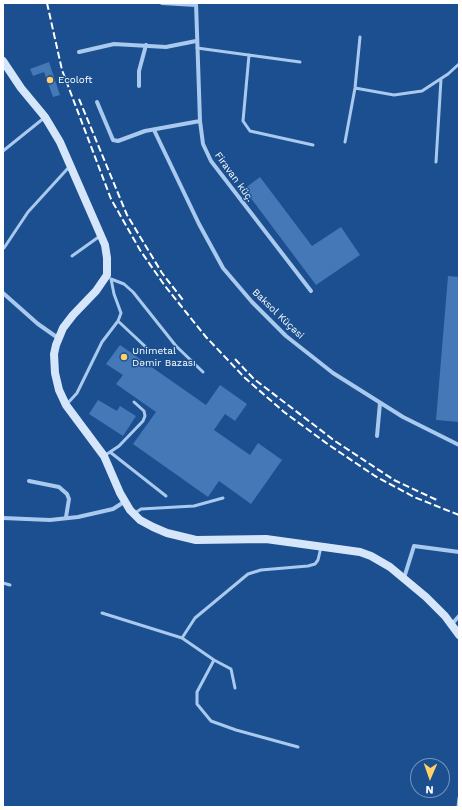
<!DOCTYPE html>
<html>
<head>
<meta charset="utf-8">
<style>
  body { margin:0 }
  #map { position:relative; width:462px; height:810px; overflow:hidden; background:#1b4f8f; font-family:"Work Sans",sans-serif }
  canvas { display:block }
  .frame { position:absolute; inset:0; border:4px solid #fff; pointer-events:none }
  .north { position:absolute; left:410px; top:758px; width:40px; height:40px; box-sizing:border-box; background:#1b4f8f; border:1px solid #7695bc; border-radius:50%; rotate:182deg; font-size:11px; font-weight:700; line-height:16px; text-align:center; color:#fff }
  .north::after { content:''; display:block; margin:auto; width:14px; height:18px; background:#ffd166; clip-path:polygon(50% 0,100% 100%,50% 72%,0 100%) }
</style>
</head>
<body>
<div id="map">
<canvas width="462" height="810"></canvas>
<div class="frame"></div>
<div class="north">N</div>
</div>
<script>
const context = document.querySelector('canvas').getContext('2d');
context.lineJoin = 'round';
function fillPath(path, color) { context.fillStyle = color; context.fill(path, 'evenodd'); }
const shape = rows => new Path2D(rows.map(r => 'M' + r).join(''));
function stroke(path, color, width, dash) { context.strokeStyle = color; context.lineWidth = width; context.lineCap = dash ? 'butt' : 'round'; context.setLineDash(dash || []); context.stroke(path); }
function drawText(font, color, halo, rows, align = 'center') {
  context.font = font + ' "Work Sans",sans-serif'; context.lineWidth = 3; context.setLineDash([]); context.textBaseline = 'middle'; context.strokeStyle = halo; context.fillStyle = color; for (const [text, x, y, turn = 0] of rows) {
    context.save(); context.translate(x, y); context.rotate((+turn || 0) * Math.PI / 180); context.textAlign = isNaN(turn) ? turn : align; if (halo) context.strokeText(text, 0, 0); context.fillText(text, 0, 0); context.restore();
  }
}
const building = shape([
  [49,62,60,95,53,97,44,72,33,76,30,69],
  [260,177,312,246,341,227,360,255,316,285,244,189],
  [448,276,459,277,459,422,436,420],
  [120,345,206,405,220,385,247,404,235,421,225,414,214,430,250,455,258,443,282,460,251,504,219,481,208,497,133,444,156,412,116,384,123,375,106,364],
  [98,400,117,411,120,406,136,416,123,436,89,414]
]);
const service = shape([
  [197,48,300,62],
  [249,55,243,121,250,131,313,145],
  [355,88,394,95,422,91,448,74,459,64],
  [345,142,355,88,360,37],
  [3,151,44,118],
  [436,162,441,79],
  [4,248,28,212,70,166],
  [72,256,100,236],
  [111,279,124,284,133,292,176,346,203,372],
  [118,321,149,350],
  [67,404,77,393,102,342,118,321,121,313,114,294,111,279],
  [110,452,166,496],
  [104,456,119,446,143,421,145,416,144,411,134,402],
  [135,513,141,509,194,506,223,498],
  [3,583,10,585],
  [102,613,182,638],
  [214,660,197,692,197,704,211,721,236,730,298,747],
  [235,688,231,669,214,660,182,638,195,618,248,574,261,570,308,566,315,564,318,560,321,547],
  [458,807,459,798]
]);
const minor = shape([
  [162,3,196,5],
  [196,3,200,121,203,144,211,161,311,291],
  [79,52,114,44,166,47,196,41],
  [139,86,139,71,146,45],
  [97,102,113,140,118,141,145,131,200,121],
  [154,130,199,224,223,268,252,302,286,336,333,373,403,417,459,445],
  [3,293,38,324,58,338],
  [377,436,380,403],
  [29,481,59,487,67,494,69,499,66,517],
  [3,518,50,520,78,517,113,509,124,502],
  [404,578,414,546,459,552],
  [452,624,459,616]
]);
const secondary = shape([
  [3,61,21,88,45,117,60,142,105,245,107,258,107,275,96,291,73,315,63,328,56,345,54,354,55,373,59,390,66,405,104,456,120,493,130,510,140,520,153,527,167,533,196,540,266,539,360,552,371,556,390,567,426,597,445,616,459,635]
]);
const rail = shape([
  [47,3,62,70,111,199,140,250,165,286,206,337,245,378,284,412,329,445,375,476,414,497,459,515],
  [79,99,127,215,162,273,183,300],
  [235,359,254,379,335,441,394,480,439,501]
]);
const markers = [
  [50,80,4,"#ffd166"],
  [124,357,4,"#ffd166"]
];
const poiNames = [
  ["Ecoloft",58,80],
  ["Unimetal",132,351],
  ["Dəmir Bazası",132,363]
];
const streetNames = [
  ["Firavan küç.",234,177,54],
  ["Baksol Küçəsi",278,314,44]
];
fillPath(building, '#4478b7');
stroke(service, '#a9c9ee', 3);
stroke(minor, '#a9c9ee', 4);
stroke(secondary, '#d6e6fa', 8);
stroke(rail, '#fff', 2, [7, 3]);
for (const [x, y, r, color] of markers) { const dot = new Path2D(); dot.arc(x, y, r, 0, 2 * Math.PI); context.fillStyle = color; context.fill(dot); stroke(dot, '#1b4f8f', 1.5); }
drawText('10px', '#fff', '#1b4f8f', poiNames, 'left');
drawText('10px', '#fff', '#1b4f8f', streetNames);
</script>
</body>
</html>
